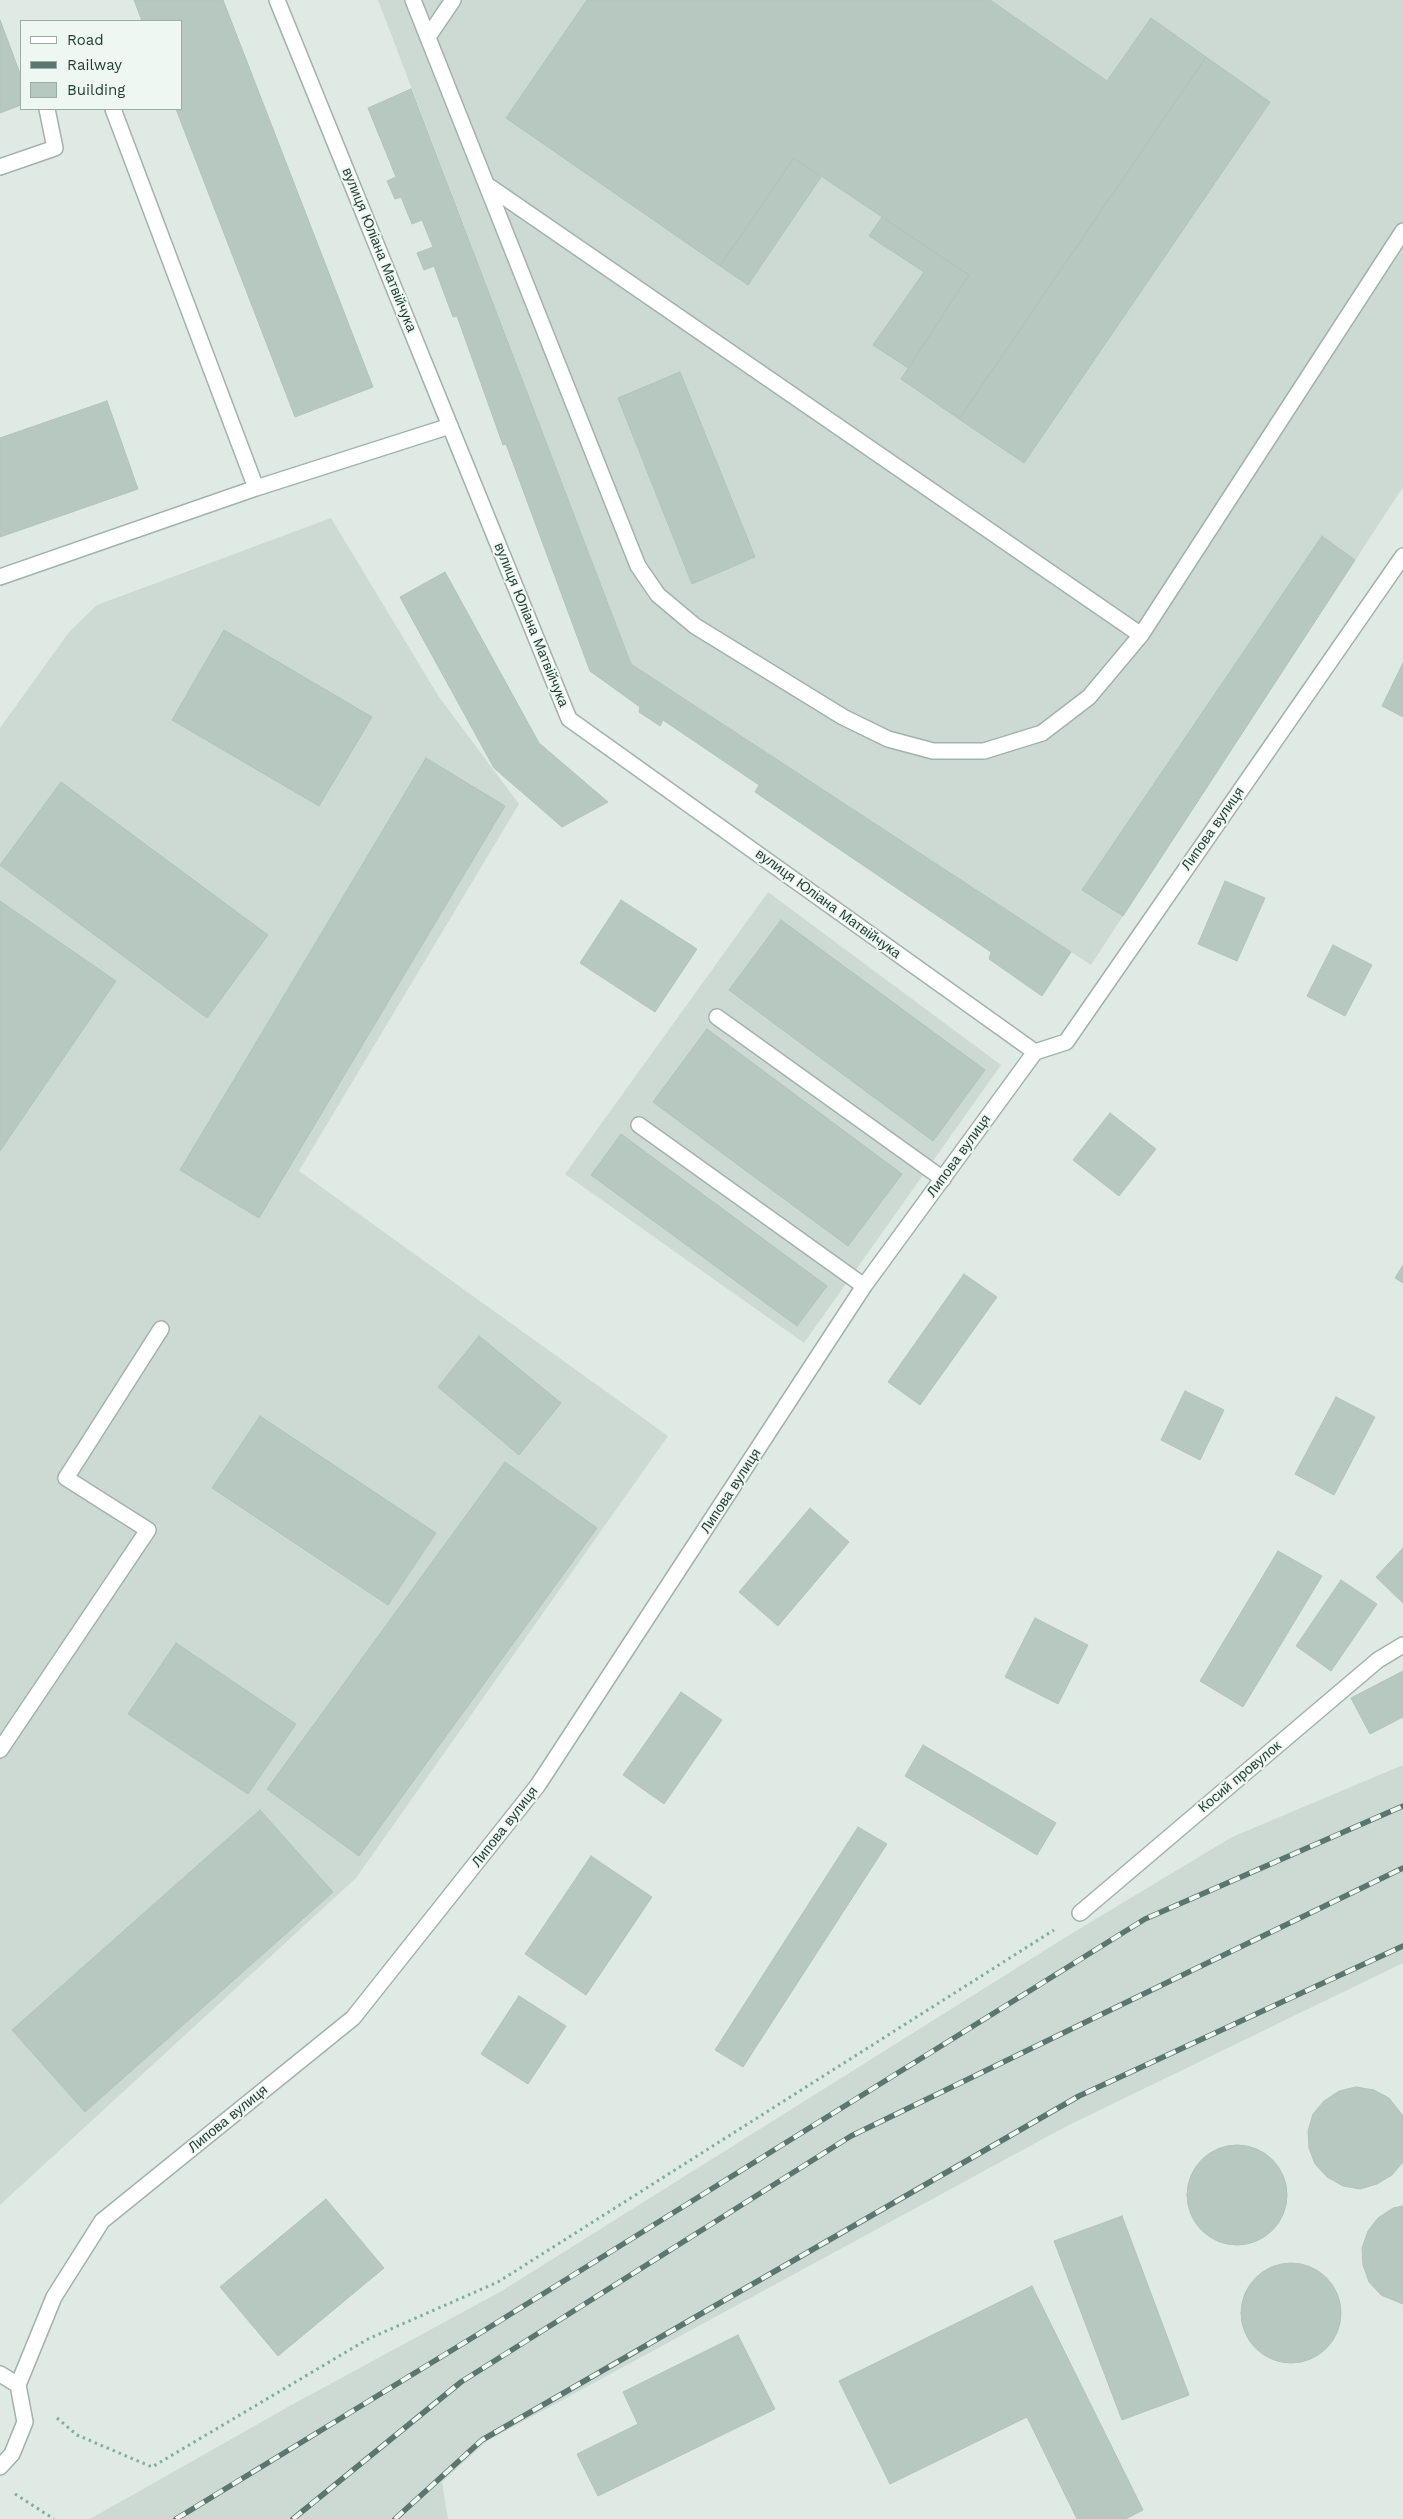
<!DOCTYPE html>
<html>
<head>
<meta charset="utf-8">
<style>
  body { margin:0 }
  #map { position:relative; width:1403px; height:2519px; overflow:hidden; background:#dfeae5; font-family:"Work Sans",sans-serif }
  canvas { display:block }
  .legend { position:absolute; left:20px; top:20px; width:162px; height:90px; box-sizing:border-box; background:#eff7f3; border:1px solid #9caca6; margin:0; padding:6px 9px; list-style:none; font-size:15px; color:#1f3b32 }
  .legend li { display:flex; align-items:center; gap:10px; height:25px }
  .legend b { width:25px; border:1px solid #9caca6 }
</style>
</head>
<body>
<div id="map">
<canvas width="1403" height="2519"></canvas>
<ul class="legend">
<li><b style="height:6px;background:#fff"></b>Road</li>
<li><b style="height:6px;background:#5a766e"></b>Railway</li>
<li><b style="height:14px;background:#b7c8c0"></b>Building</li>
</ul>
</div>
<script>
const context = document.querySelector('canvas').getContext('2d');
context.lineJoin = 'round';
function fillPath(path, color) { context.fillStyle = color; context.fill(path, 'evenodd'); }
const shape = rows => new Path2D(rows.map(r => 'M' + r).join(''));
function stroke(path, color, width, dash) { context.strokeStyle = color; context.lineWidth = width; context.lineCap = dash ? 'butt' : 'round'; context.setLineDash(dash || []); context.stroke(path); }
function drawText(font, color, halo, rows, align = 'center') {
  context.font = font + ' "Work Sans",sans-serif'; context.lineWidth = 4; context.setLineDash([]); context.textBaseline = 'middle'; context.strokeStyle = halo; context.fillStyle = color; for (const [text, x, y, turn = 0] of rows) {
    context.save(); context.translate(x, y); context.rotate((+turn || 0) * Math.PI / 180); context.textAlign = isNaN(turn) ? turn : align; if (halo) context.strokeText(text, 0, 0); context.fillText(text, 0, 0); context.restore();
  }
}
const built = shape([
  [378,0,1403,0,1403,487,1091,965,631,664],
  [331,518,439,697,519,804,299,1171,668,1436,356,1878,0,2205,0,728,69,632,97,605],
  [768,892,1001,1065,804,1343,565,1174],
  [1403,1765,1403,1963,1065,2127,487,2441,442,2482,448,2519,90,2519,295,2403,500,2292,1074,1932,1232,1837]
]);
const building = shape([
  [134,0,223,0,373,387,295,417,176,109,181,109,181,21,142,21,134,0],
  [587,0,990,0,1107,81,1151,18,1206,57,959,419,901,379,969,275,794,158,720,266,506,118,587,0],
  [0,20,21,76,21,105,0,113,0,20],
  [1206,57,1270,102,1024,463,959,419,1206,57],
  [411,89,631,664,1071,952,1042,996,989,959,991,952,755,792,759,785,663,720,660,726,639,712,640,707,590,671,506,444,503,445,457,316,453,317,434,266,424,270,417,253,433,247,422,220,412,224,401,197,395,199,387,181,396,177,368,108,411,89],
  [794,158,821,177,748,285,720,266,794,158],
  [882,217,969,275,908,368,873,345,924,272,869,236,882,217],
  [680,372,755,557,692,584,618,398,680,372],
  [107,401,138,489,0,537,0,438,107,401],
  [1322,536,1355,560,1123,916,1082,890,1322,536],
  [445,572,539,743,608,802,562,827,494,768,400,597,445,572],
  [224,630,372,717,319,806,172,720,224,630],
  [1403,663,1403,717,1382,706,1403,663],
  [426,758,505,806,259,1218,180,1170,426,758],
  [61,782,268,935,207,1018,0,865,61,782],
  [1225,881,1265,898,1237,961,1198,944,1225,881],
  [621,900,697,949,655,1012,580,963,621,900],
  [0,901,116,981,0,1151,0,901],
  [781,920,985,1070,933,1141,729,990,781,920],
  [1333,945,1372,965,1345,1016,1307,996,1333,945],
  [707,1029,902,1174,848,1246,653,1102,707,1029],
  [1110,1113,1156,1149,1119,1196,1073,1160,1110,1113],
  [621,1134,827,1286,797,1326,591,1175,621,1134],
  [1403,1265,1403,1283,1395,1278,1403,1265],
  [964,1274,997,1297,920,1405,888,1382,964,1274],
  [479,1336,561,1403,519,1455,438,1387,479,1336],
  [1185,1391,1224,1410,1200,1460,1161,1440,1185,1391],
  [1336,1397,1375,1417,1334,1495,1295,1474,1336,1397],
  [260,1416,436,1533,388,1605,212,1488,260,1416],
  [505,1462,597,1528,359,1856,267,1789,505,1462],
  [810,1508,849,1542,778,1626,739,1592,810,1508],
  [1403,1548,1403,1603,1376,1577,1403,1548],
  [1278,1551,1322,1576,1243,1707,1200,1681,1278,1551],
  [1341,1580,1377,1604,1331,1671,1296,1646,1341,1580],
  [1035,1618,1088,1645,1058,1704,1005,1677,1035,1618],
  [176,1643,296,1724,248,1794,128,1714,176,1643],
  [1403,1671,1403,1717,1370,1734,1351,1698,1403,1671],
  [681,1692,722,1720,664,1804,623,1775,681,1692],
  [923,1745,1056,1823,1037,1855,905,1776,923,1745],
  [260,1810,333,1892,85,2112,12,2030,260,1810],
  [858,1827,887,1844,743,2067,715,2050,858,1827],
  [591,1856,652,1897,586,1995,525,1954,591,1856],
  [519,1996,566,2026,528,2084,481,2054,519,1996],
  [1356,2087,1374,2090,1389,2098,1403,2116,1403,2162,1392,2175,1377,2184,1360,2189,1343,2186,1327,2177,1315,2164,1309,2148,1308,2131,1313,2114,1324,2101,1339,2091,1356,2087],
  '1187 2195a50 50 0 1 1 100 0a50 50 0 1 1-100 0Z',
  [326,2199,384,2268,278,2356,220,2287,326,2199],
  [1403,2206,1403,2304,1381,2295,1369,2282,1363,2265,1362,2248,1368,2231,1378,2218,1393,2208,1403,2206],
  [1122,2216,1189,2395,1122,2420,1054,2241,1122,2216],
  '1241 2313a50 50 0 1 1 100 0a50 50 0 1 1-100 0Z',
  [1032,2286,1143,2510,1126,2519,1077,2519,1027,2417,890,2484,839,2381,1032,2286],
  [738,2335,775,2409,598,2496,577,2454,638,2424,623,2392,738,2335]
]);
const path = shape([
  [57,2418,77,2435,152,2467,368,2339,498,2282,1054,1930],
  [15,2494,54,2519]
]);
const service = shape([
  [413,0,638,566,658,595,695,626,843,717,888,739,933,751,984,751,1042,733,1089,697,1141,635,1403,231],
  [428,37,453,0],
  [113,109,256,488,450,426],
  [0,167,55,148,47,109],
  [487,185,1141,635],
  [0,577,256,488],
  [717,1017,943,1179],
  [639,1125,864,1286],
  [0,1750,148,1530,66,1478,161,1329]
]);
const minor = shape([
  [277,0,569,719,1035,1052],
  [1080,1913,1378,1660,1403,1645],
  [0,2374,18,2385,25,2422,12,2454,0,2467],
  [18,2385,54,2297,102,2221,353,2018,538,1785,864,1286,1035,1052,1066,1042,1403,556]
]);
const rail = shape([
  [176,2519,485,2330,1145,1919,1403,1806],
  [293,2519,461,2382,851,2136,1403,1868],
  [395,2519,482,2440,1079,2096,1403,1946]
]);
const streetNames = [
  ["вулиця Юліана Матвійчука",379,250,68],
  ["вулиця Юліана Матвійчука",531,625,68],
  ["Липова вулиця",1213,829,-55],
  ["вулиця Юліана Матвійчука",828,904,36],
  ["Липова вулиця",959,1156,-54],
  ["Липова вулиця",731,1491,-57],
  ["Косий провулок",1240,1777,-40],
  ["Липова вулиця",505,1827,-52],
  ["Липова вулиця",228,2119,-39]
];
fillPath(built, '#cddad4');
fillPath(building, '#b7c8c0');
stroke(building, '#b1c4bb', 1);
stroke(service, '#a2b2ac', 18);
stroke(minor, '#a2b2ac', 18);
stroke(path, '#7eaf9e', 3, [2.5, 4]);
stroke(service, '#fff', 15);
stroke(minor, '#fff', 15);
stroke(rail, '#5a766e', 5.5);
stroke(rail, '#eff7f3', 4, [11]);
drawText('14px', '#1f3b32', '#eff7f3', streetNames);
</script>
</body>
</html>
